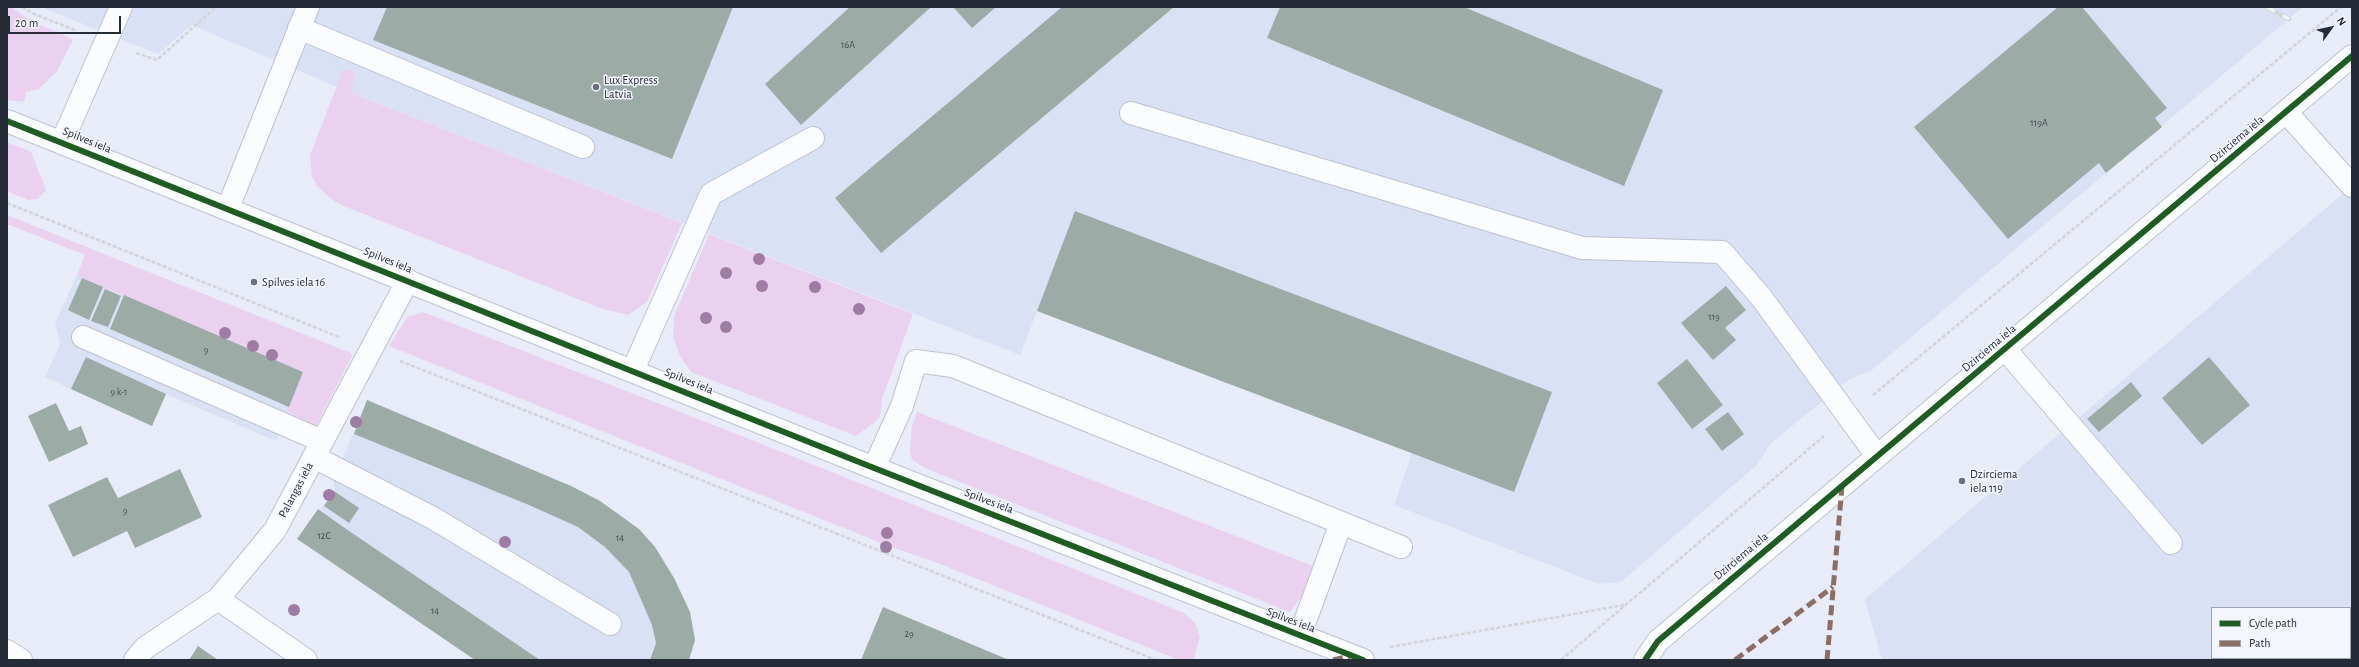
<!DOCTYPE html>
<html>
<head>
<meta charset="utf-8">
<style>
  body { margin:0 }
  #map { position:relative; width:2359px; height:667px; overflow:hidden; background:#e7ecf8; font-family:"Alegreya Sans",sans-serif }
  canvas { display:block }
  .frame { position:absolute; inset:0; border:8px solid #262b38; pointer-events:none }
  .legend { position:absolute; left:2211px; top:607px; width:140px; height:52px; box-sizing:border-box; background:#f4f6fe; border:1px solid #a2a5af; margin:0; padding:5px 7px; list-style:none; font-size:12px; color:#262b38 }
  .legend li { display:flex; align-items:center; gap:8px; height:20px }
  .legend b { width:20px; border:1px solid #a2a5af }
  .north { position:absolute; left:2311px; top:8px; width:40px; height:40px; -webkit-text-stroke:3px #f4f6fe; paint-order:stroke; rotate:57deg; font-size:11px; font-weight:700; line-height:16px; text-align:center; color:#262b38 }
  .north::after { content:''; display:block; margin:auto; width:14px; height:18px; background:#262b38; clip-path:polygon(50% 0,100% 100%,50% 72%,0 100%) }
  .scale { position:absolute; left:8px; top:16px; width:113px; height:18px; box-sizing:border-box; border:2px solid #262b38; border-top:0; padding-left:5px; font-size:12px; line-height:14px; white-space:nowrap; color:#262b38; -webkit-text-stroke:3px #f4f6fe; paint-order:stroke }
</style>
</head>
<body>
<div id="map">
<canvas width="2359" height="667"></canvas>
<div class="frame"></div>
<ul class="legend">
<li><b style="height:5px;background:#1b5e20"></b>Cycle path</li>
<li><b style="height:5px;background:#8d6e63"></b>Path</li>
</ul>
<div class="north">N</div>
<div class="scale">20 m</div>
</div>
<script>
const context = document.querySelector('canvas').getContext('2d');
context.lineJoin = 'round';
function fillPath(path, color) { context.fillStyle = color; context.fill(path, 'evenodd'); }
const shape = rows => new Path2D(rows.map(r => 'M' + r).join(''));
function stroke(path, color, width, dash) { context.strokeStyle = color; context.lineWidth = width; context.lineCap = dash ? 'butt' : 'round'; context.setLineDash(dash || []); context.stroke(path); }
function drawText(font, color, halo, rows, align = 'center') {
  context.font = font + ' "Alegreya Sans",sans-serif'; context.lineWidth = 3; context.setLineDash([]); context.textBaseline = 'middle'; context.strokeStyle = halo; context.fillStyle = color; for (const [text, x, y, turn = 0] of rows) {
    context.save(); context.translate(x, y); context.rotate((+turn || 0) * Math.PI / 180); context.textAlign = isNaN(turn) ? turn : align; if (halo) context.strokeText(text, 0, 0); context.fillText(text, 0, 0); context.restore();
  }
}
const built = shape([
  [41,7,2303,7,1872,370,1850,379,1770,444,1758,464,1621,582,1599,584,1394,505,1412,453,1037,311,1020,355,351,93,192,25,158,54],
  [2352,186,2352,660,1882,660,1865,599],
  [2212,608,2350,608,2350,658,2212,658],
  [77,275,105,289,124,295,303,372,276,441,166,394,152,426,45,377,60,344,55,323],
  [367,400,571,486,600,501,639,529,655,547,674,578,690,612,695,640,689,660,475,660,331,562,352,533,320,510,334,491,334,480]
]);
const green = shape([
  [7,7,11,7,31,21,73,39,57,71,39,89,26,92,24,102,7,100],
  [343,70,355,71,351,93,682,223,647,302,628,315,603,309,341,205,330,198,317,186,312,177,310,155],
  [7,142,31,152,46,190,38,199,28,200,7,191],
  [7,215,353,354,316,426,287,412,303,372,124,295,105,289,77,275,85,255,7,224],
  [709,234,913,314,882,399,880,416,875,422,856,436,691,372,680,356,673,337,674,316],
  [423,312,729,431,1184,613,1195,623,1200,637,1193,660,1179,660,935,562,891,547,886,550,882,548,879,542,389,346,407,317],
  [917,412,1313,566,1302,596,1290,612,927,469,912,460,910,451,912,426]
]);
const building = shape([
  [387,7,733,7,672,159,373,40],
  [850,7,931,7,801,125,765,84],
  [953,7,996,7,972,28],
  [1062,7,1174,7,881,253,835,198],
  [1280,7,1464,7,1663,90,1624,186,1267,38],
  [2058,7,2082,7,2167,108,2155,118,2162,127,2106,173,2099,163,2008,239,1914,127],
  [1075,211,1552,392,1514,492,1037,311],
  [82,278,103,287,89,320,68,310],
  [1726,286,1746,310,1725,328,1736,340,1713,360,1681,323],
  [105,289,121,296,108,327,91,321],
  [124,295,303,372,289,407,110,329],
  [86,357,166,394,152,426,71,389],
  [2209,357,2250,405,2202,445,2162,398],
  [1687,359,1723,405,1692,429,1657,383],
  [2131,382,2142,396,2099,432,2087,419],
  [367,400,571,486,600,501,639,529,655,547,674,578,690,612,695,640,689,660,650,660,656,643,652,625,629,572,605,547,578,527,529,505,354,434],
  [56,403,69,431,81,426,88,444,49,462,28,416],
  [1728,412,1744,434,1722,451,1705,429],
  [180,469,202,517,135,548,127,531,73,557,48,505,107,477,118,498],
  [334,491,359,508,349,523,324,506],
  [318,509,352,533,540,660,475,660,331,562,297,539],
  [883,607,1009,660,861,660],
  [198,646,218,660,189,660]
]);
const path = shape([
  [22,7,32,13,77,31],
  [136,53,157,60,216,7],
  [7,203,341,338],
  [400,361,1156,660],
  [1873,395,2341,7],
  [1390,647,1624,605],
  [1561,660,1824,436]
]);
const minor = shape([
  [299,28,583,147],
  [2286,112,2352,186],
  [1131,113,1582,248,1722,252,1761,297,1877,456],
  [7,121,874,468,1363,660],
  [62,142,121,7],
  [228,208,308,7],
  [83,337,322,441],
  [2005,349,2171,543],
  [633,370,711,194,813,138],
  [314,457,433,518,610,624],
  [874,468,902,406,916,361,953,366,1401,547],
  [218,599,306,660],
  [1300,635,1341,523],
  [7,651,21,660],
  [135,660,145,648,218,599,275,530,408,280],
  [1645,660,1658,641,2352,56]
]);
const rail = shape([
  [2267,7,2289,19]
]);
const quiet = shape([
  [1333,660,1350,656],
  [1735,660,1833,587],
  [1827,660,1842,486]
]);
const cycleway = shape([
  [7,121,874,468,1363,660],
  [1645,660,1658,641,2352,56]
]);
const trees = [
  [759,259],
  [726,273],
  [762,286],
  [815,287],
  [859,309],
  [706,318],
  [726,327],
  [225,333],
  [253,346],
  [272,355],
  [356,422],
  [329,495],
  [887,533],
  [505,542],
  [886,547],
  [294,610]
];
const markers = [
  [596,87,4,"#6a6f7b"],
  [254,282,4,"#6a6f7b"],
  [1962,481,4,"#6a6f7b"]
];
const numberNames = [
  ["16A",848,45],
  ["119A",2039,123],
  ["119",1714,317],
  ["9",206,350],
  ["9 k-1",119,392],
  ["9",125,511],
  ["12C",324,536],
  ["14",620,538],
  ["14",435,611],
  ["29",909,634]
];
const poiNames = [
  ["Lux Express",604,80],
  ["Latvia",604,94],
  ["Spilves iela 16",262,282],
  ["Dzirciema",1970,474],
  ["iela 119",1970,488]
];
const streetNames = [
  ["Dzirciema iela",2237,139,-40],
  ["Spilves iela",87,140,22],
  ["Spilves iela",388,260,22],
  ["Dzirciema iela",1989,348,-40],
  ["Spilves iela",689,381,22],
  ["Palangas iela",296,490,-62],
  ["Spilves iela",989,501,21],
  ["Dzirciema iela",1741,556,-40],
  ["Spilves iela",1291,620,21]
];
fillPath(built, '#dae1f5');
fillPath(green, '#ebd1f0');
fillPath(building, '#9daba7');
stroke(minor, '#bec2ce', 24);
stroke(path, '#d3d5d9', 2.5, [4, 2]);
stroke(minor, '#fbfcfe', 22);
stroke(rail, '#d4d6d9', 4.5);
stroke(rail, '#f4f6fe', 3, [9]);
stroke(quiet, '#8d6e63', 5, [10, 5]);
stroke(cycleway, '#1b5e20', 6);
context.fillStyle = '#9f7ca4';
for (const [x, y] of trees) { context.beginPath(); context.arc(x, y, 6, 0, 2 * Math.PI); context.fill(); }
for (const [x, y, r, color] of markers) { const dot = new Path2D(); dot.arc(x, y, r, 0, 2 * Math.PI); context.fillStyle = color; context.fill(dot); stroke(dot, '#f4f6fe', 1.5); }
drawText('10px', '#444b54', null, numberNames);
drawText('12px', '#262b38', '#f4f6fe', poiNames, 'left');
drawText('12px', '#262b38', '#f4f6fe', streetNames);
</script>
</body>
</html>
